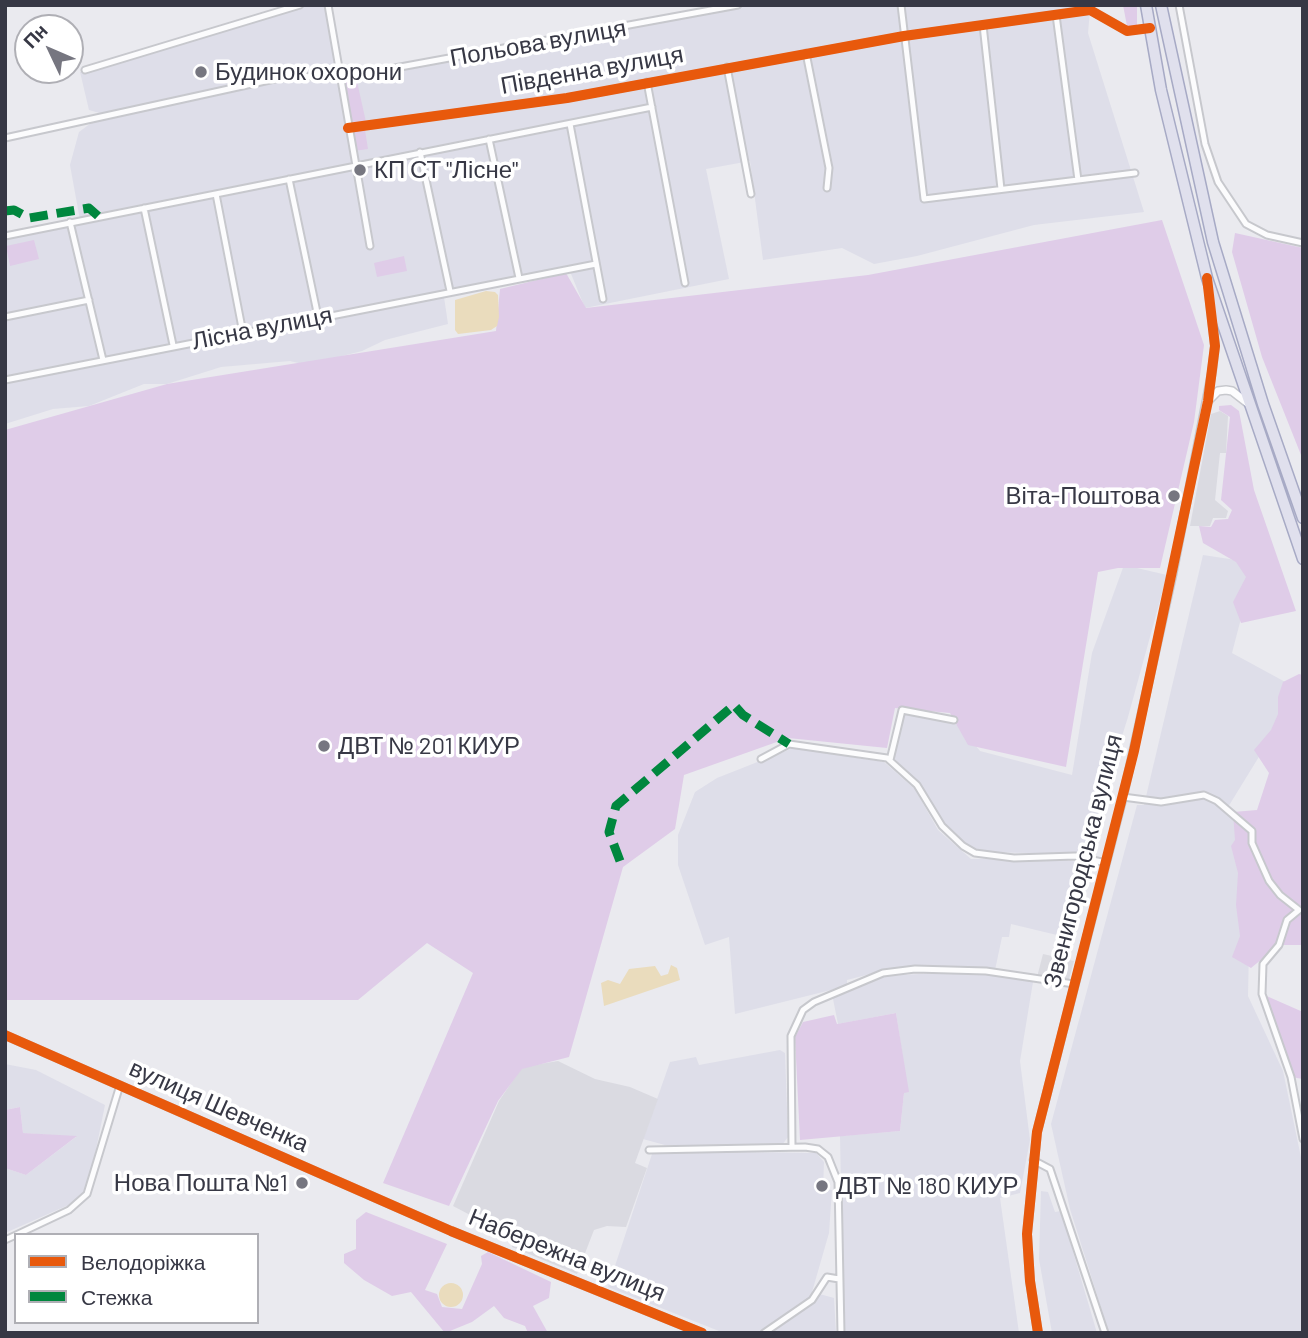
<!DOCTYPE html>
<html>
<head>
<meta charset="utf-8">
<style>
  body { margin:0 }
  #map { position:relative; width:1308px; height:1338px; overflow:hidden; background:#eaeaef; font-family:Barlow,sans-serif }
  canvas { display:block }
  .frame { position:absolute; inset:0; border:7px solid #373845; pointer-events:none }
  .legend { position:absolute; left:14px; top:1233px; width:245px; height:91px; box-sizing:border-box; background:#fff; border:2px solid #afafb5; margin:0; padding:9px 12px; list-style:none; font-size:21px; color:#373845 }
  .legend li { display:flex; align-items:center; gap:14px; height:35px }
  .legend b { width:35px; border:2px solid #afafb5 }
  .north { position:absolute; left:14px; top:14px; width:70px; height:70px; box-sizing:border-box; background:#fff; border:2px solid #afafb5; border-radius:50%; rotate:314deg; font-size:19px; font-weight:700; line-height:28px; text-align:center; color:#373845 }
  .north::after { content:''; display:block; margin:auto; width:24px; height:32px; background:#767680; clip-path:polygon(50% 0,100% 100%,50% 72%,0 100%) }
</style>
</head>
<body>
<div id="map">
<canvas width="1308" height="1338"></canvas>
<div class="frame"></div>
<ul class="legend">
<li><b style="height:9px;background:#e8590c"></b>Велодоріжка</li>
<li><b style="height:9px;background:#00873e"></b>Стежка</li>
</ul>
<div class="north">Пн</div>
</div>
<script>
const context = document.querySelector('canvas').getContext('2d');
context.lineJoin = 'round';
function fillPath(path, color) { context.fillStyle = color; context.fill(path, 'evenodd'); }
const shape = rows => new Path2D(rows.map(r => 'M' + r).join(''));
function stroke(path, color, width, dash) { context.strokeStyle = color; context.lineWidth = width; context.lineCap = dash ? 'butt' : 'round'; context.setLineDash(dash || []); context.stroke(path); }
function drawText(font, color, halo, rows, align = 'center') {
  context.font = font + ' Barlow,sans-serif'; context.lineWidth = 7; context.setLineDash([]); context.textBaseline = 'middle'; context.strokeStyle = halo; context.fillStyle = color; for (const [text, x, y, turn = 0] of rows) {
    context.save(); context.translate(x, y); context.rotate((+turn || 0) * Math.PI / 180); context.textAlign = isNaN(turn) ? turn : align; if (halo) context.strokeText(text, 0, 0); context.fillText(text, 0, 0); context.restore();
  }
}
const residential = shape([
  [300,5,328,5,338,73,362,74,738,5,1086,5,1090,10,1088,33,1144,212,1034,225,917,256,874,264,842,248,763,260,750,161,706,169,729,279,585,308,569,269,444,297,448,324,385,340,362,351,307,365,290,361,221,367,167,384,144,384,89,406,53,409,5,424,5,236,80,220,70,165,79,132,103,114,89,110,80,72],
  [1203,555,1243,561,1251,580,1232,653,1300,690,1225,812,1238,823,1251,852,1248,996,1283,1071,1303,1167,1303,1333,1109,1333,1070,1209,1051,1124,1137,805,1144,805],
  [1124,565,1167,575,1128,717,1084,857,1075,854,982,852,960,841,941,823,919,784,893,757,904,712,958,724,980,751,1072,775,1092,653],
  [793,748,884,762,915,789,938,830,971,859,1056,858,1083,863,1057,935,1011,924,1009,937,1002,937,995,970,927,966,893,968,847,980,847,985,831,990,735,1014,729,937,705,945,678,865,678,835,695,792,717,778],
  [935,973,1003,975,1033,982,1020,1061,1030,1140,1020,1193,1000,1198,1019,1333,844,1333,840,1136,900,1131,904,1092,908,1092,896,1013,838,1024,833,999,835,994,886,976],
  [780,1050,785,1053,788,1137,782,1145,665,1145,643,1139,670,1062,696,1057,699,1065],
  [5,1064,36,1070,105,1105,90,1179,82,1194,73,1203,5,1233,5,1168,26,1175,76,1137,23,1133,20,1107,5,1110],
  [653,1151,816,1153,824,1162,823,1189,832,1190,829,1233,812,1292,834,1298,836,1333,724,1333,608,1287],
  [1041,1191,1048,1192,1055,1212,1061,1211,1097,1333,1052,1333,1039,1259]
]);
const industrial = shape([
  [1220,411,1228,416,1226,453,1220,453,1215,500,1228,511,1226,518,1213,518,1210,526,1190,526,1211,414],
  [558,1061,595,1079,630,1087,658,1099,635,1163,647,1168,626,1227,607,1226,594,1230,577,1274,512,1247,512,1237,453,1206,499,1101,522,1067]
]);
const green = shape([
  [1123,5,1137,5,1137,28,1130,29,1127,26],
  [356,77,366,122,350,125,341,81],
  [365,130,368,149,354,151,350,132],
  [1162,220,1204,345,1194,422,1160,568,1118,568,1098,572,1066,767,968,745,950,713,895,708,887,748,788,738,684,775,675,829,623,867,569,1057,522,1069,498,1101,449,1206,383,1183,473,973,427,943,358,1000,5,1000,5,430,167,384,496,331,500,289,566,273,586,308,868,275],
  [1235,233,1303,248,1303,460,1262,357,1232,252],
  [34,240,39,259,10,266,6,246],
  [404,256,407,271,377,277,374,263],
  [1231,405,1239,411,1254,490,1296,611,1241,623,1233,602,1246,577,1236,562,1203,543,1199,526,1211,527,1215,520,1228,519,1232,510,1221,500,1230,417,1219,410,1219,406],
  [1299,674,1303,675,1303,945,1279,945,1251,968,1232,957,1240,936,1236,905,1238,873,1231,846,1235,840,1233,812,1257,810,1269,773,1254,750,1271,730,1278,714,1278,697,1283,682],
  [1262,994,1303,1012,1303,1079,1291,1077],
  [896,1013,909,1092,904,1093,900,1131,800,1140,795,1037,803,1022,834,1015,837,1024],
  [20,1107,23,1133,77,1136,26,1175,5,1168,5,1110],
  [366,1212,447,1244,425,1290,437,1294,442,1307,462,1309,482,1264,481,1256,488,1252,551,1282,549,1298,533,1306,548,1333,528,1333,525,1326,504,1318,494,1306,472,1322,445,1333,411,1292,392,1296,364,1280,344,1263,344,1254,356,1249,356,1220]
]);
const parking = shape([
  [1043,954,1074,961,1068,983,1037,977]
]);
const water = shape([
  [486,291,495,292,498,295,499,317,497,326,491,330,458,334,455,330,455,300],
  [671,965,677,968,680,980,604,1006,601,983,608,980,620,984,629,969,655,966,661,976,668,974],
  '439 1295a12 12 0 1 1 24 0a12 12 0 1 1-24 0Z'
]);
const minor = shape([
  [328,5,370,246],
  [901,5,924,199,1135,173],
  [1179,5,1205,144,1218,182,1246,224,1267,235,1303,243],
  [1056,15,1078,180],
  [983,25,1001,189],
  [806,53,829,168,827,188],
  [727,67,751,194],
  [85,70,300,5],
  [647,82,685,283],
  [570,124,603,299],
  [348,128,567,98,904,36,1090,10,1127,31,1150,28],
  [5,138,279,78,362,74,738,5],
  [489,139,519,278],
  [420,152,450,291],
  [289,179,318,317],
  [216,194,243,333],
  [144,208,173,345],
  [70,222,103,360],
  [5,236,652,107],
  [5,317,89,300],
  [5,380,596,264],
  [761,759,789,744,887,758,917,785,942,826,963,846,975,853,1014,858,1075,856,1106,863],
  [890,760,902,710,954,720],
  [1123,797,1161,802,1204,795,1217,801,1252,831,1252,843,1269,881,1280,895,1299,910,1287,920,1279,945,1263,964,1262,994,1291,1077,1303,1139],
  [792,1147,791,1036,803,1010,814,1002,883,973,915,969,986,971,1074,984],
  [649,1150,805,1147,818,1149,828,1157,838,1182,841,1333],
  [1033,1160,1050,1169,1105,1333],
  [16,1235,69,1210,87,1194,120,1085],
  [5,1240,16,1235],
  [764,1333,812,1300,827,1277,839,1279]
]);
const tertiary = shape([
  [1208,401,1218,391,1226,390,1232,391,1250,405],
  [5,1035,451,1231,702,1333],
  [1038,1333,1030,1281,1027,1234,1037,1132,1123,797,1172,577,1212,372,1215,346,1209,293]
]);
const trunk = shape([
  [1146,5,1161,90,1207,278,1303,559],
  [1161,5,1213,242,1263,404,1303,518]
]);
const quiet = shape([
  [5,211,14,210,29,218,89,208,98,216],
  [620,861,609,832,616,806,734,705,743,715,789,744]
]);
const cycleway = shape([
  [348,128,567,98,904,36,1090,10,1127,31,1150,28],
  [5,1035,451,1231,702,1333],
  [1038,1333,1030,1281,1027,1234,1037,1132,1134,751,1208,401,1215,346,1207,278]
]);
const markers = [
  [201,72,7,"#767680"],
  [360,170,7,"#767680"],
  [1174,496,7,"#767680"],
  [324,746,7,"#767680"],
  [302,1183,7,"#767680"],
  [822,1186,7,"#767680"]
];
const streetNames = [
  ["Польова вулиця",538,43,-10],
  ["Південна вулиця",592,70,-10],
  ["Лісна вулиця",262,328,-11],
  ["Звенигородська вулиця",1083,861,-76],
  ["вулиця Шевченка",219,1106,24],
  ["Набережна вулиця",567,1255,22]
];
const poiNames = [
  ["Будинок охорони",215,72],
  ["КП СТ \"Лісне\"",374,170],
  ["Віта-Поштова",1160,496,"right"],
  ["ДВТ № 201 КИУР",338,746],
  ["Нова Пошта №1",288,1183,"right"],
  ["ДВТ № 180 КИУР",836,1186]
];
fillPath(residential, '#dedee9');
fillPath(industrial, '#dadae1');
fillPath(green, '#dfcce8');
fillPath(parking, '#dbdbe1');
fillPath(water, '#eadcbd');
stroke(minor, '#c7c8cd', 9);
stroke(tertiary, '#c7c8cd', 10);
stroke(trunk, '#a7aac5', 13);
stroke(minor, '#fcfcfd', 5);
stroke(tertiary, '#fcfcfd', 7);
stroke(trunk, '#e0e0ed', 10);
stroke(quiet, '#00873e', 9, [18, 9]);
stroke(cycleway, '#e8590c', 10);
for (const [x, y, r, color] of markers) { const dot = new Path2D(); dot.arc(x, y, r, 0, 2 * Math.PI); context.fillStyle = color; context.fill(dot); stroke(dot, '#fff', 2.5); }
drawText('24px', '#373845', '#fff', streetNames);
drawText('24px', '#373845', '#fff', poiNames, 'left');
</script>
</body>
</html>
